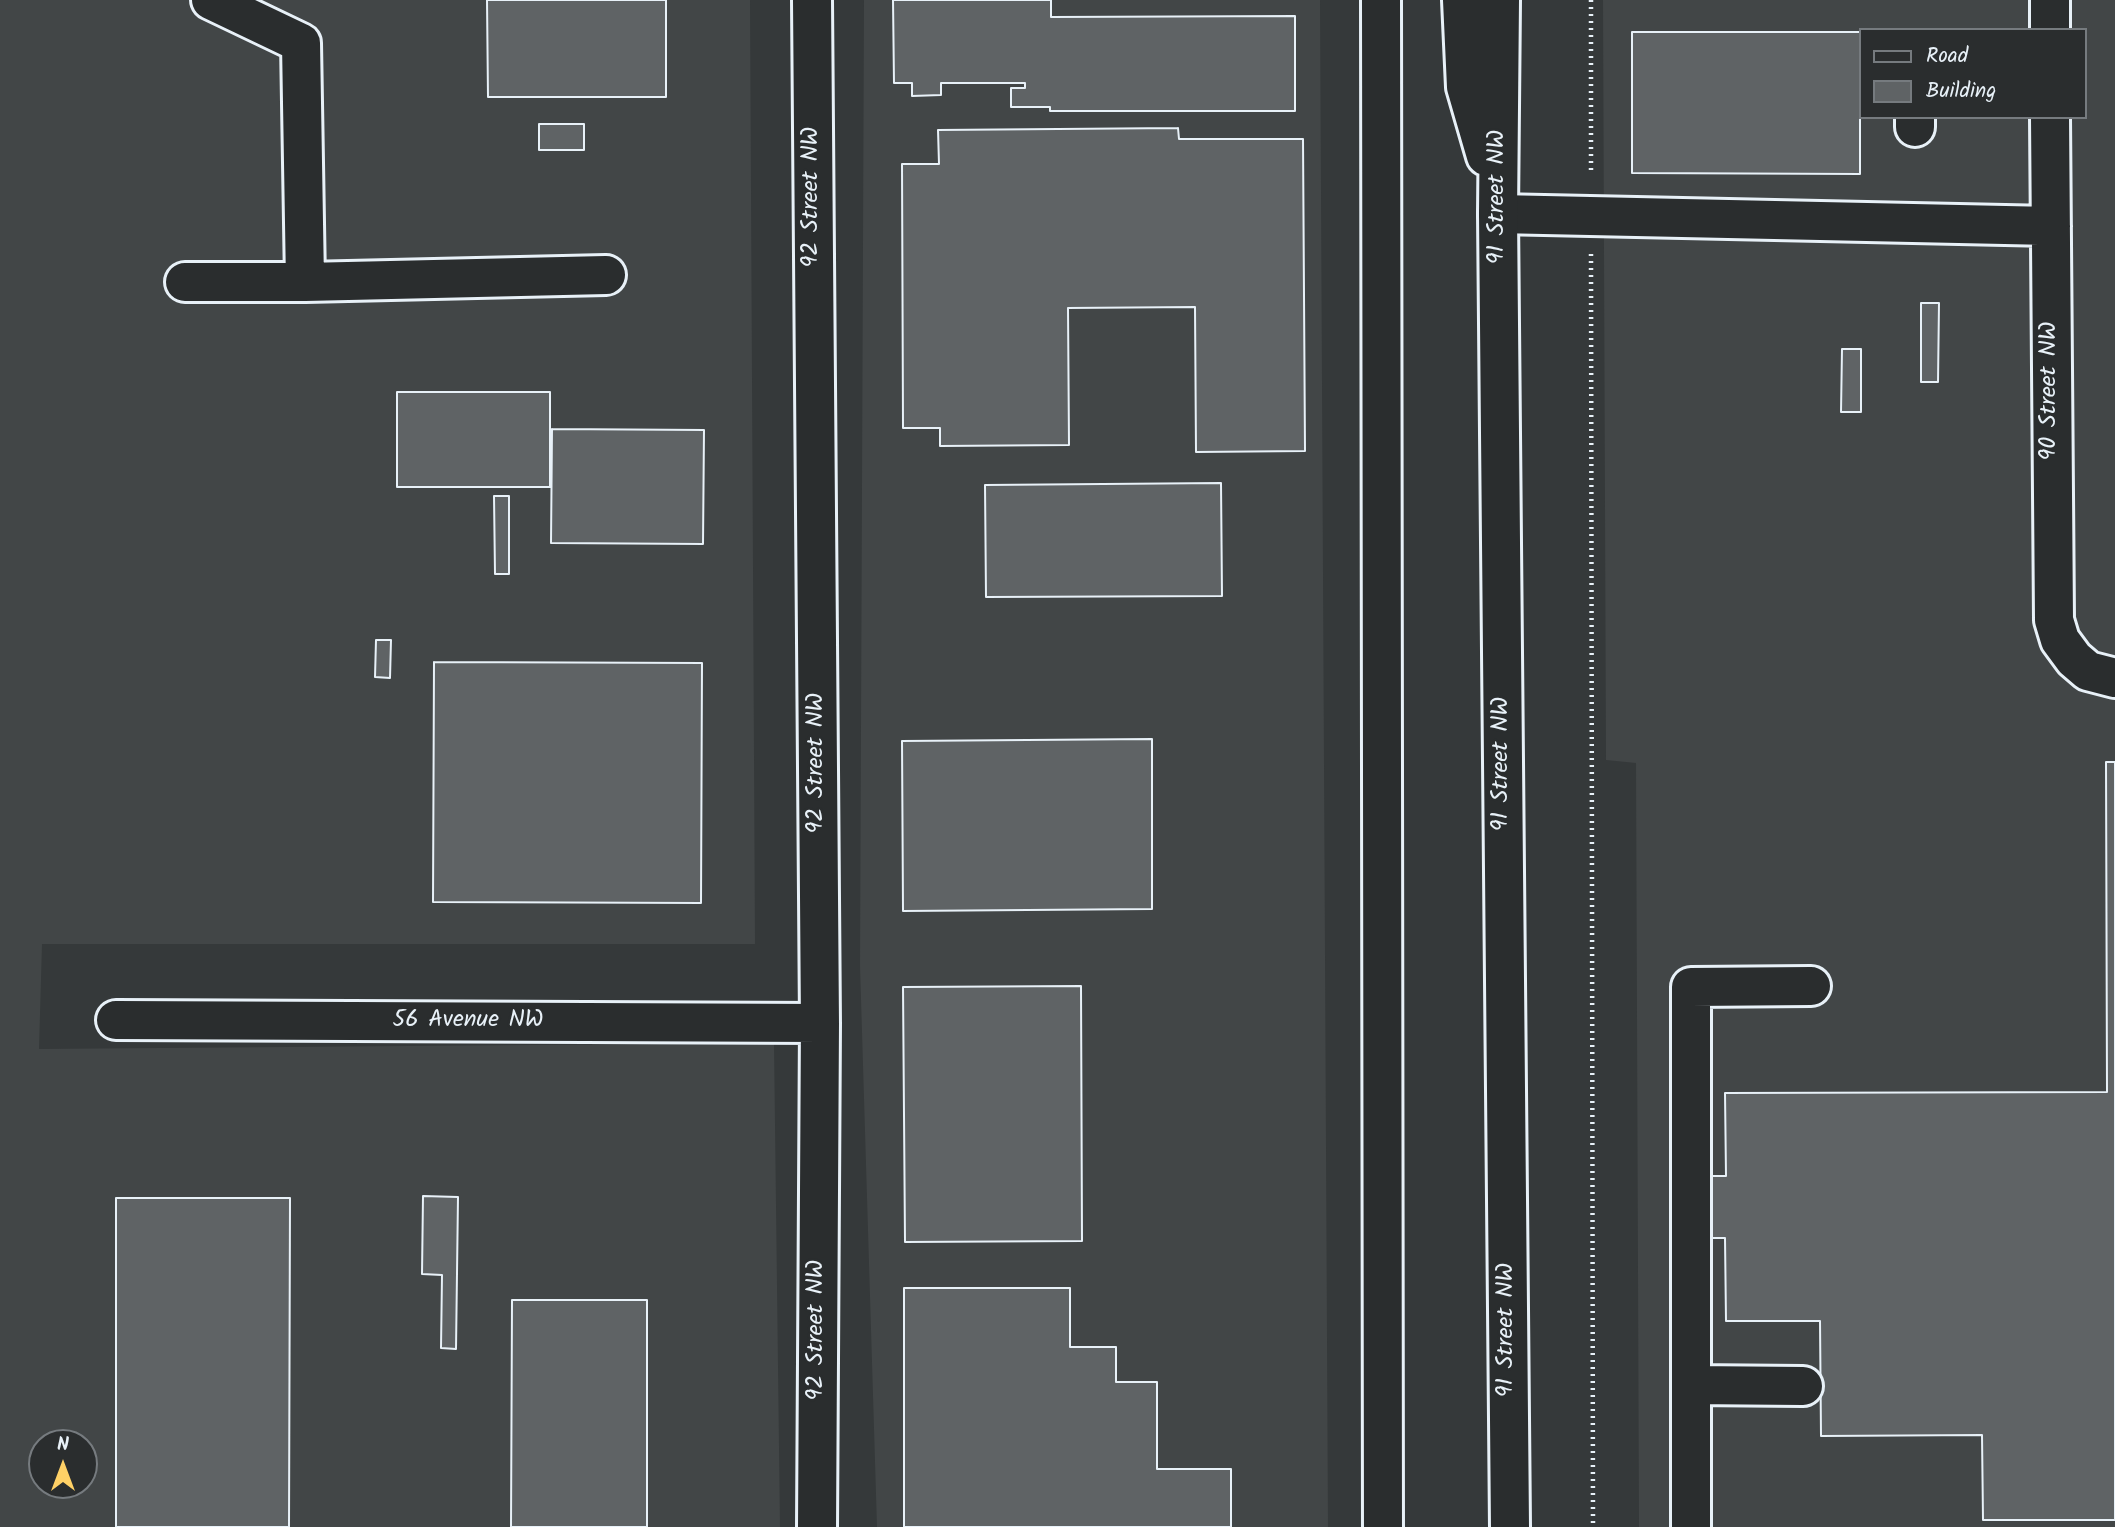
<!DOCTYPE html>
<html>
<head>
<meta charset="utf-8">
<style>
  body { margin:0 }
  #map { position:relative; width:2115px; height:1527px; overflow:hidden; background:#35393a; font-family:Kalam,sans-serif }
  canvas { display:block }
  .legend { position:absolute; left:1859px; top:28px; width:228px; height:91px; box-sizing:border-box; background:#2a2d2e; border:2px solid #767b7f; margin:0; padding:9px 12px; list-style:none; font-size:21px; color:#e8f1f8 }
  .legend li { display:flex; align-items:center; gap:14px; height:35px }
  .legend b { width:35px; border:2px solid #767b7f }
  .north { position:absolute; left:28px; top:1429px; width:70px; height:70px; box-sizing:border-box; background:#2a2d2e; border:2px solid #767b7f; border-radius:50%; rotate:0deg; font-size:19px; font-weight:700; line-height:28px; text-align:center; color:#e8f1f8 }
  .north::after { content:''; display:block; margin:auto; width:24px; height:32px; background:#ffd166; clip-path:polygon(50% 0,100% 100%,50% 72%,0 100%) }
</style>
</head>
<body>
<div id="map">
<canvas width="2115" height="1527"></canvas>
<ul class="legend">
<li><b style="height:9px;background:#2a2d2e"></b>Road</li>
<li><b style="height:19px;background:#5f6365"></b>Building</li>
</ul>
<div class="north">N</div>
</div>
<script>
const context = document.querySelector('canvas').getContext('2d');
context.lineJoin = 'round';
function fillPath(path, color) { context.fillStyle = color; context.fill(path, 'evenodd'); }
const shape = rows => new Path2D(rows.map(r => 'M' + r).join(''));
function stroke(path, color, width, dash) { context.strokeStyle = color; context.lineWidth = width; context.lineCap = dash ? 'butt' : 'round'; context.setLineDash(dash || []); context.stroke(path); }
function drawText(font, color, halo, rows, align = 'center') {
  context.font = font + ' Kalam,sans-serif'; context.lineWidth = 5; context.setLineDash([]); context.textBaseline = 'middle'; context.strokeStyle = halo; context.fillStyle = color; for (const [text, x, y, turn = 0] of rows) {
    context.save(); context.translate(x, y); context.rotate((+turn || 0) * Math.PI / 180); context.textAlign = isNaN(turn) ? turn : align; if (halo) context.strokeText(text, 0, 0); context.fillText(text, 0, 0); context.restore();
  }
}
const built = shape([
  [0,0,750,0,755,944,42,944,39,1049,774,1043,780,1527,0,1527],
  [42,1443,84,1443,84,1485,42,1485],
  [864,0,1320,0,1328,1527,877,1527,860,966],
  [1603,0,2115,0,2115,1527,1639,1527,1636,763,1606,760],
  [1861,30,2085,30,2085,117,1861,117]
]);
const building = shape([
  [487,0,666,0,666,97,488,97,487,0],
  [893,0,1051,0,1051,17,1295,16,1295,111,1050,111,1050,107,1011,107,1011,88,1025,88,1025,83,941,83,941,95,912,96,912,83,894,83,893,0],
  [1632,32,1860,32,1860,174,1632,173,1632,32],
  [539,124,584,124,584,150,539,150,539,124],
  [1178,128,1179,139,1303,139,1305,451,1196,452,1195,307,1068,308,1069,445,940,446,940,428,903,428,902,164,939,164,938,130,1178,128],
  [1921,303,1939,303,1938,382,1921,382,1921,303],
  [1842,349,1861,349,1861,412,1841,412,1842,349],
  [397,392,550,392,550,487,397,487,397,392],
  [552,429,704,430,703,544,551,543,552,429],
  [1221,483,1222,596,986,597,985,485,1221,483],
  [494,496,509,496,509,574,495,574,494,496],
  [376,640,391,640,390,678,375,677,376,640],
  [434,662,702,663,701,903,433,902,434,662],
  [1152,739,1152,909,903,911,902,741,1152,739],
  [2106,762,2115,762,2115,1520,1983,1520,1982,1435,1821,1436,1820,1321,1726,1321,1725,1238,1704,1238,1704,1176,1726,1176,1725,1093,2107,1092,2106,762],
  [1081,986,1082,1241,905,1242,903,987,1081,986],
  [423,1196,458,1197,456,1349,441,1348,442,1275,422,1274,423,1196],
  [116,1198,290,1198,289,1527,116,1527,116,1198],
  [904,1288,1070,1288,1070,1347,1116,1347,1116,1382,1157,1382,1157,1469,1231,1469,1231,1527,904,1527,904,1288],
  [512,1300,647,1300,647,1527,511,1527,512,1300]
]);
const path = shape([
  [1591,0,1591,175],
  [1591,254,1593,1527]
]);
const minor = shape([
  [211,0,301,43,305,282],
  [812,0,820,1023,817,1527],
  [2050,0,2050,30],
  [2050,117,2054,620,2060,640,2074,659,2088,671,2115,678],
  [1915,127,1915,117],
  [1498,214,2051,226],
  [185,282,305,282,606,275],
  [116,1020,820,1023],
  [1691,1385,1803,1386],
  [1691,1527,1691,987,1811,986]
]);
const major = shape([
  [1381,0,1383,1527],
  [1462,0,1466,87,1486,156],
  [1500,0,1498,214,1510,1527]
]);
const streetNames = [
  ["92 Street NW",813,197,-90],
  ["91 Street NW",1499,197,-90],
  ["90 Street NW",2051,391,-90],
  ["92 Street NW",818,763,-90],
  ["91 Street NW",1503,764,-90],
  ["56 Avenue NW",468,1022],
  ["92 Street NW",818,1330,-90],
  ["91 Street NW",1508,1330,-90]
];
fillPath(built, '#424647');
fillPath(building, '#5f6365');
stroke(building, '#e8f1f8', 2);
stroke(minor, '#e8f1f8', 44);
stroke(major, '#e8f1f8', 44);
stroke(path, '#e8f1f8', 4.5, [2, 5]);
stroke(minor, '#2a2d2e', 38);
stroke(major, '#2a2d2e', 38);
drawText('24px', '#e8f1f8', '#2a2d2e', streetNames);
</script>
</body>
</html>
